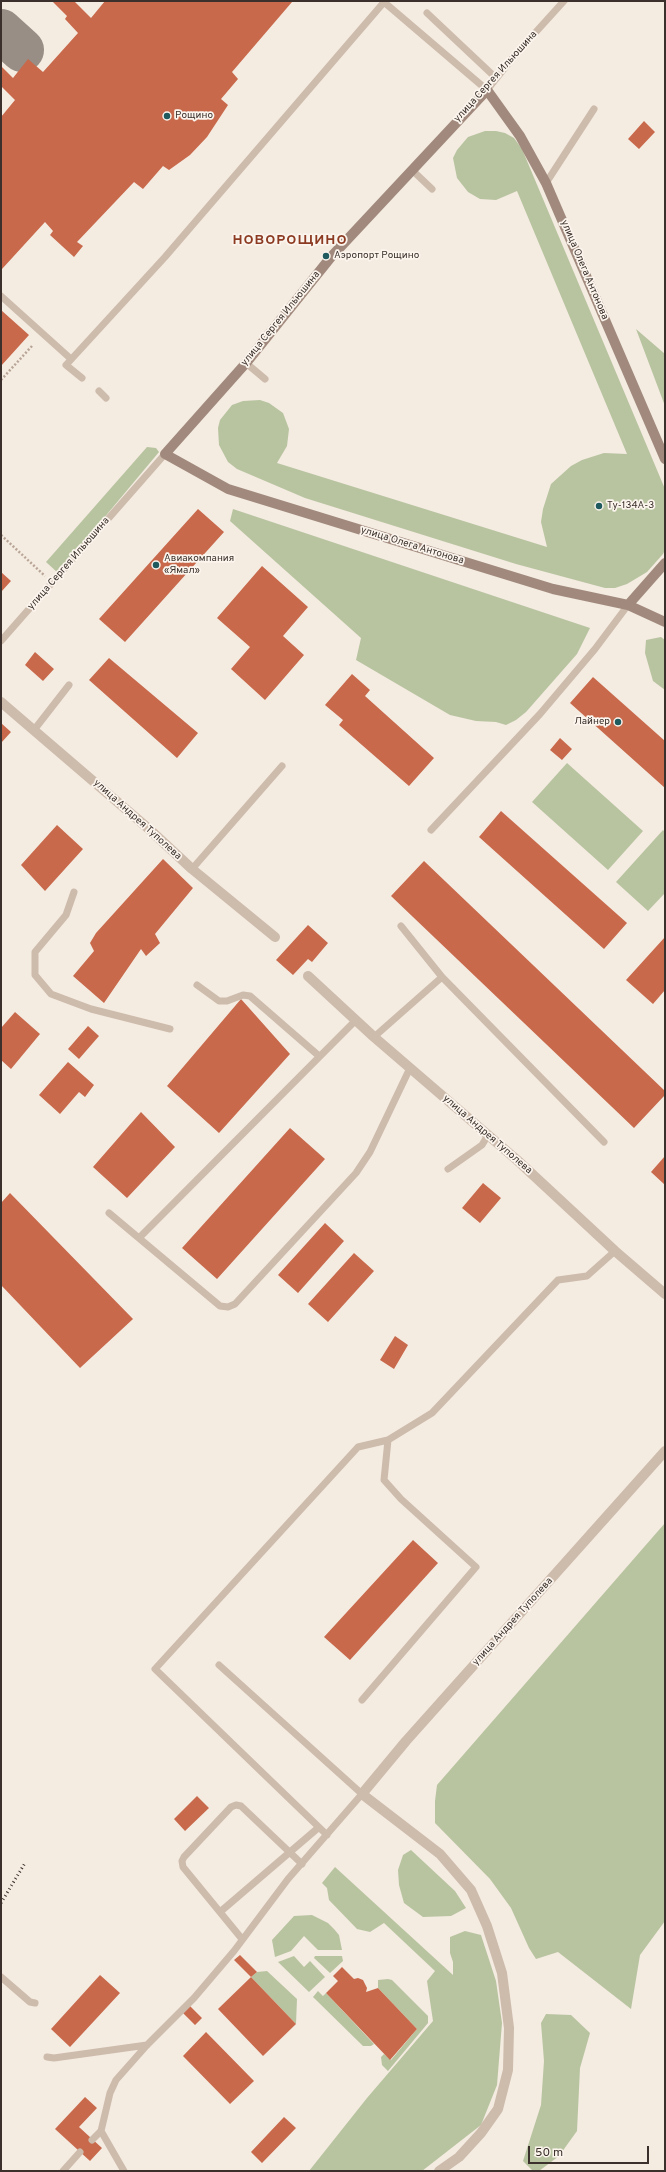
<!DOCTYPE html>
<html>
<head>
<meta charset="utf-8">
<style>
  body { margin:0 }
  #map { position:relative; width:666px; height:2172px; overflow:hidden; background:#f4ebe1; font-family:Overpass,sans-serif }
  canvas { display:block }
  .frame { position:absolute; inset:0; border:2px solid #3b302b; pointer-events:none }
  .scale { position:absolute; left:528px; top:2146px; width:121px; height:18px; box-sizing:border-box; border:2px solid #3b302b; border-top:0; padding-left:5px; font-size:12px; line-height:14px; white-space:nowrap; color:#3b302b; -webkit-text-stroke:3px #fbf5ee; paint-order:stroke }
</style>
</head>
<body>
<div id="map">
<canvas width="666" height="2172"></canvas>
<div class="frame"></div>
<div class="scale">50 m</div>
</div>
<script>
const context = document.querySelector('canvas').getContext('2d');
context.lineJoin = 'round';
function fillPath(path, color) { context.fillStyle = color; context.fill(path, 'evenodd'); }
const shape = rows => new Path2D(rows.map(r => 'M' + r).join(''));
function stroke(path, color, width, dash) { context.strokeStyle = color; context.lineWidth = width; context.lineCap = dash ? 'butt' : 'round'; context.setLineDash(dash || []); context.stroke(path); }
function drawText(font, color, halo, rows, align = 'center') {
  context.font = font + ' Overpass,sans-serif'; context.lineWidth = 3.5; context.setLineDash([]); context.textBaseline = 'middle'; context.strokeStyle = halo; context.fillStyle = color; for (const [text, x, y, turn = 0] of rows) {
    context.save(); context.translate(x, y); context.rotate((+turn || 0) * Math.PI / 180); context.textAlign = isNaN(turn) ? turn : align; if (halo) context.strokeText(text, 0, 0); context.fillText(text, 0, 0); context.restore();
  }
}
const green = shape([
  [485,131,496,131,505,133,514,138,522,149,665,489,665,550,663,554,647,572,627,584,615,588,605,588,516,564,305,498,237,469,228,462,219,445,218,428,220,420,232,405,243,401,260,400,269,403,283,413,289,429,287,446,277,463,547,547,541,522,543,509,551,484,571,466,582,460,604,453,627,454,517,191,496,200,480,199,468,192,457,178,453,158,457,150,468,137],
  [636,329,665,354,665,406],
  [147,447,156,448,159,452,58,573,46,562],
  [233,509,590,628,577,654,526,712,516,720,506,725,496,722,476,721,450,715,356,660,361,638,230,521],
  [661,637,665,640,665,690,653,681,645,653,646,640],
  [567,763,643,831,608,870,532,802],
  [663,830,665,832,665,893,648,911,616,882],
  [665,1523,665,1921,640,1955,631,2009,558,1952,536,1959,529,1948,511,1908,490,1879,435,1823,435,1801,437,1785],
  [411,1850,455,1891,466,1908,451,1916,423,1917,404,1903,399,1885,398,1870,403,1855],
  [335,1867,453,1975,453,1962,450,1953,450,1937,465,1931,481,1935,496,1981,502,2023,497,2085,481,2125,422,2171,309,2171,367,2098,433,2021,427,1981,435,1971,384,1923,370,1932,357,1929,329,1900,327,1888,322,1883],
  [312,1915,328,1923,334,1929,339,1935,342,1950,318,1950,304,1936,291,1951,275,1957,272,1940,294,1916],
  [294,1956,304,1967,310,1961,325,1977,309,1992,278,1962],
  [315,1956,342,1956,343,1961,330,1973,314,1958],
  [267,1971,297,1999,296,2024,251,1977,257,1972],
  [388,1979,392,1980,428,2016,428,2023,388,2071,382,2065,381,2057,384,2054,391,2060,417,2029,378,1988,378,1980],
  [318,1991,323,1996,326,1993,374,2044,371,2046,363,2046,313,1997],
  [546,2014,571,2015,590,2033,580,2068,577,2131,559,2156,539,2171,533,2171,523,2161,541,2105,544,2061,541,2023]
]);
const taxiway = shape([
  [1,31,22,50]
]);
const building = shape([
  [52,1,74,1,91,18,105,1,292,2,232,72,238,79,221,99,228,105,207,137,190,155,169,170,163,166,143,189,134,182,77,242,83,246,74,257,50,235,53,231,45,222,2,269,1,117,15,100,1,86,1,66,13,78,28,59,43,72,78,33,65,19,67,16],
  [644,121,655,132,639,149,628,139],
  [1,310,29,335,1,366],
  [198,509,224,532,125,642,99,619],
  [262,566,308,607,283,636,304,655,265,700,231,669,250,647,217,618],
  [1,572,11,581,1,592],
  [35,652,54,669,43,681,25,665],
  [109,658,198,733,177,758,89,680],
  [352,674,370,690,365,696,434,758,409,786,339,725,343,720,325,705],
  [593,677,665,741,665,788,570,703],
  [1,723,11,732,1,743],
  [560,738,572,749,562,760,550,750],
  [501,811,627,923,604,949,479,837],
  [57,825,83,849,45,891,21,865],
  [163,859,193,888,155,934,160,943,146,956,141,949,104,1003,73,976,94,951,90,943,96,933],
  [424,861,665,1091,665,1095,634,1128,391,896],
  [308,925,328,943,312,962,308,959,293,975,276,960],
  [665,937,665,990,653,1004,626,980],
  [241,999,290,1054,219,1133,167,1086],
  [15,1012,40,1034,11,1069,1,1060,1,1028],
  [88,1026,99,1036,79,1059,68,1049],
  [68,1062,94,1085,85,1097,79,1092,60,1114,39,1095],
  [141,1112,175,1147,127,1198,93,1167],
  [290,1128,325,1159,217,1279,182,1248],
  [665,1156,665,1185,651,1172],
  [483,1183,501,1198,480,1223,462,1208],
  [10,1193,133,1319,80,1368,1,1285,1,1203],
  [325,1223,344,1241,298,1293,278,1275],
  [354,1253,374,1271,328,1322,308,1304],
  [395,1336,408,1345,394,1369,380,1360],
  [413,1540,438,1563,350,1660,324,1637],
  [197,1796,209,1808,185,1831,174,1819],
  [240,1955,257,1972,251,1977,234,1960],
  [342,1967,354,1979,358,1978,363,1980,367,1988,366,1992,378,1988,417,2029,390,2060,326,1993,338,1981,333,1976],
  [100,1975,120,1993,70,2047,51,2029],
  [251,1977,296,2024,263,2056,218,2009],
  [190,2006,202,2018,195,2025,183,2013],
  [206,2032,254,2081,230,2104,183,2056],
  [85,2097,97,2108,79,2127,102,2148,90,2161,55,2129],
  [284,2117,296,2128,262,2163,251,2152]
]);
const path = shape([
  [1,380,32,346],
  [1,535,45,576]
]);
const lane = shape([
  [384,2,487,90,515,55,564,1],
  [427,13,496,78],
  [412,170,432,189],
  [546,183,594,109],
  [1,296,71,359],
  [246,363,265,379],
  [82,378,66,365,165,257,385,1],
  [99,391,106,398],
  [1,641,165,454],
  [34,730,69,685],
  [431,830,540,714,595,649,628,605],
  [192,869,282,766],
  [74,892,66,915,35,952,35,975,51,994,91,1009,170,1029],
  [401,926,442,977,604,1142],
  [197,985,219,1001,227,1001,243,995,250,996,319,1056],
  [374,1037,442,977],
  [448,1169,482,1145,488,1135],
  [109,1213,220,1306,228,1307,235,1304,356,1173,370,1152,410,1068],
  [139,1238,356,1020],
  [362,1700,476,1567,401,1499,384,1480,388,1440,432,1413,558,1280,587,1276,615,1251],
  [327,1835,155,1669,358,1447,388,1440],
  [220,1912,318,1828],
  [242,1939,183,1867,182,1861,184,1857,231,1807,236,1805,241,1806,302,1864],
  [1,1977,30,2002,35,2003],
  [47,2057,54,2058,147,2045],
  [101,2131,124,2171],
  [92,2140,101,2131,110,2093,116,2080,147,2045,194,1998,234,1951,288,1879,362,1794,219,1665],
  [63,2171,80,2152]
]);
const street = shape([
  [1,702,149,829,192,869,275,937],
  [308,976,374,1037,517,1160,615,1251,665,1294],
  [439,2171,459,2157,481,2133,498,2109,508,2070,509,2028,502,1973,487,1926,471,1890,440,1854,362,1794,406,1741,665,1451]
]);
const secondary = shape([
  [665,459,546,183,520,136,487,90,331,257,246,363,165,454,228,489,553,589,628,605,665,622],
  [628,605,665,563]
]);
const rail = shape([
  [1,1903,25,1863]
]);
const markers = [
  [167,116,4,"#1f5a5e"],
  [326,256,4,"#1f5a5e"],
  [599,506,4,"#1f5a5e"],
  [156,565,4,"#1f5a5e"],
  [618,722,4,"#1f5a5e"]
];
const streetNames = [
  ["улица Сергея Ильюшина",496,77,-48],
  ["улица Олега Антонова",584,270,67],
  ["улица Сергея Ильюшина",281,319,-51],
  ["улица Олега Антонова",412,546,17],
  ["улица Сергея Ильюшина",69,564,-49],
  ["улица Андрея Туполева",137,820,42],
  ["улица Андрея Туполева",487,1135,41],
  ["улица Андрея Туполева",513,1622,-48]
];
const poiNames = [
  ["Рощино",175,116],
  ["Аэропорт Рощино",334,256],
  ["Ту-134А-3",607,506],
  ["Авиакомпания",164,559],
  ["«Ямал»",164,571],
  ["Лайнер",610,722,"right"]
];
const districtNames = [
  ["НОВОРОЩИНО",290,241]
];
fillPath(green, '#b8c4a0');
stroke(taxiway, '#988e86', 44);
fillPath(building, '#c8694b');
stroke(path, '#b9a596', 2.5, [2, 2]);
stroke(lane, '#cdbbac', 7);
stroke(street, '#cdbbac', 10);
stroke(secondary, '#a18a7d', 10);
stroke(rail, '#3b302b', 3, [1, 3]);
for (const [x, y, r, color] of markers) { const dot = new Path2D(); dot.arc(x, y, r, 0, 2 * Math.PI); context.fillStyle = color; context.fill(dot); stroke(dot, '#fbf5ee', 1.5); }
drawText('10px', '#3b302b', '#fbf5ee', streetNames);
drawText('10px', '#3b302b', '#fbf5ee', poiNames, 'left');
context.letterSpacing = '1px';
drawText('bold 14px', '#8c3b22', '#fbf5ee', districtNames);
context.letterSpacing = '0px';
</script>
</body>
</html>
